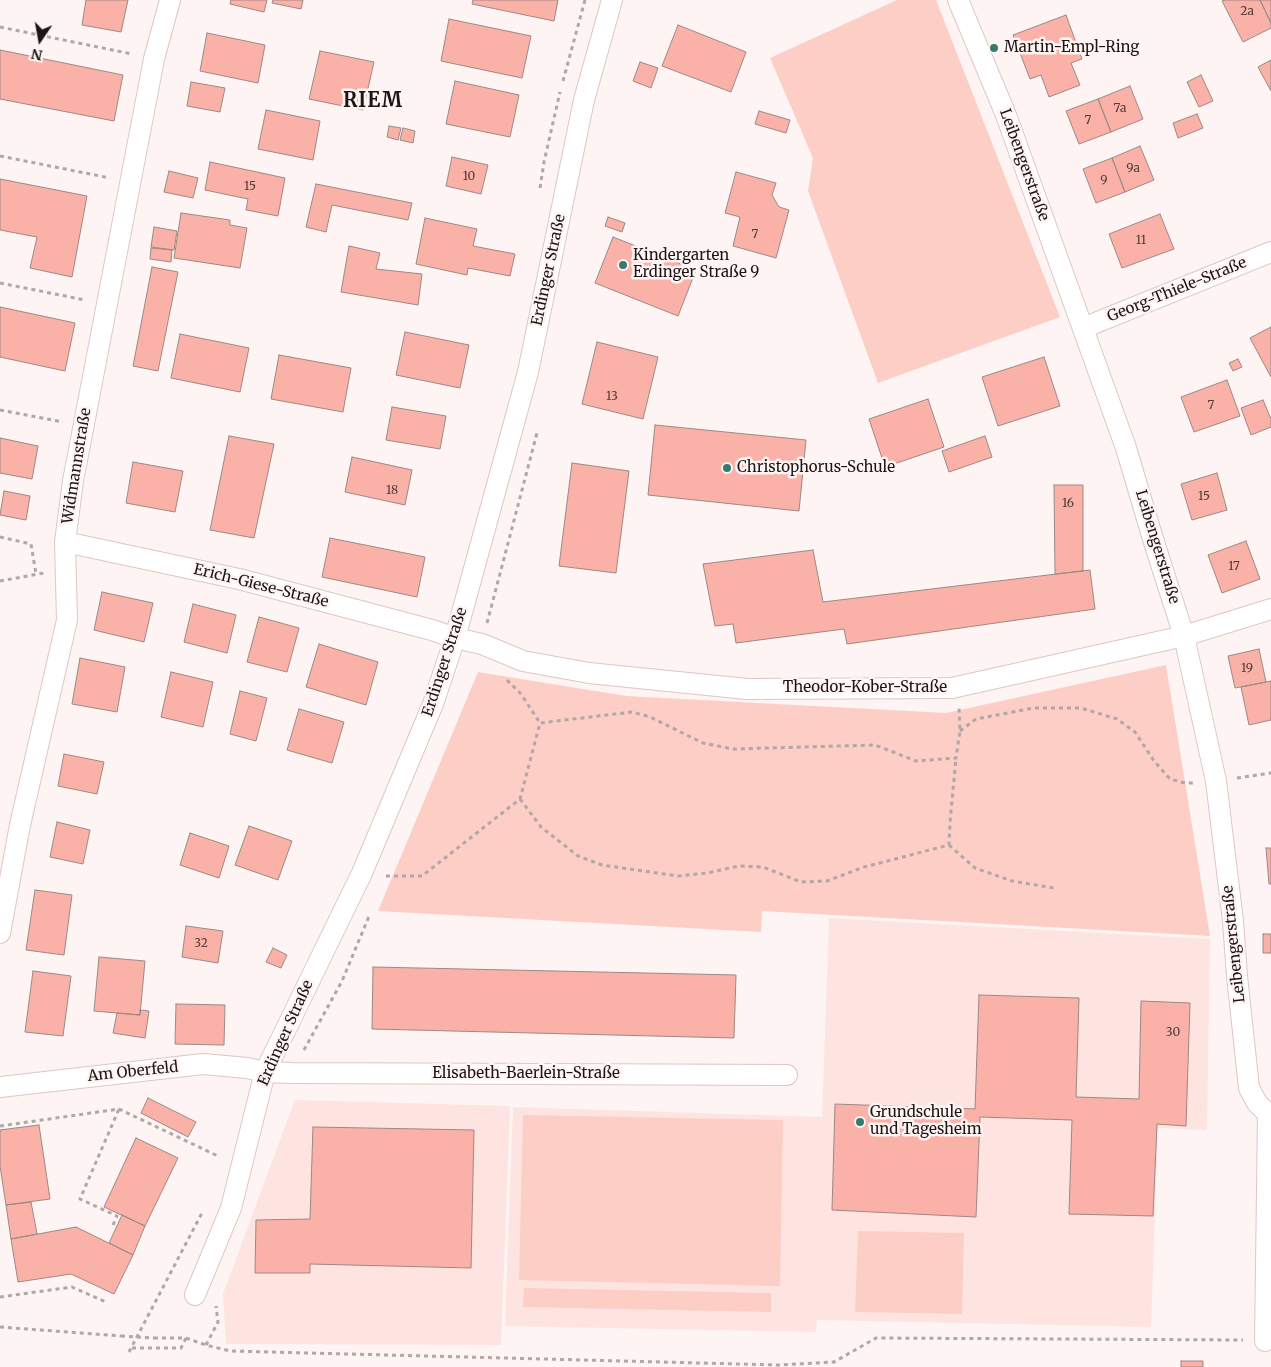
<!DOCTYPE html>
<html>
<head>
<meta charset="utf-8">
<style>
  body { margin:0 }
  #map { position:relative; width:1271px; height:1367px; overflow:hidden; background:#fdf4f3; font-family:Merriweather,serif }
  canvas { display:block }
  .north { position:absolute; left:15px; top:15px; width:50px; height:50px; -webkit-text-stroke:4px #fdf4f3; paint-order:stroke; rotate:192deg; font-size:14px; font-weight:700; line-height:20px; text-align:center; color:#1d1514 }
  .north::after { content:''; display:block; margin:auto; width:18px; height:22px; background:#1d1514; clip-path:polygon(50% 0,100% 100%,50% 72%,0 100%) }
</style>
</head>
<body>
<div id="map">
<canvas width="1271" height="1367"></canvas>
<div class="north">N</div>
</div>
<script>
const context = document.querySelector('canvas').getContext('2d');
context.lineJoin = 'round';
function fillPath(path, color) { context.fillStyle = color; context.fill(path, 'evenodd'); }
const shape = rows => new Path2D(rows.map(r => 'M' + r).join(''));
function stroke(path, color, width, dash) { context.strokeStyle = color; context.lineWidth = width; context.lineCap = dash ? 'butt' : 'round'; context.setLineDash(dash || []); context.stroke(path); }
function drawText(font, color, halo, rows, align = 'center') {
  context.font = font + ' Merriweather,serif'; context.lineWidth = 5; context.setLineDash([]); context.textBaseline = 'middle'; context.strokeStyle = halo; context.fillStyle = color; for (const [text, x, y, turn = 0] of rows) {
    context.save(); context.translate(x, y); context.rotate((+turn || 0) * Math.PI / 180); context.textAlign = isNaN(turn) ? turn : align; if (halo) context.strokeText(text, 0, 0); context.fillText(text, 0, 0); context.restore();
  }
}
const built = shape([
  [829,918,1210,939,1207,1130,1158,1128,1151,1327,817,1320,816,1332,505,1326,513,1107,822,1117],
  [295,1100,510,1106,501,1345,226,1344,223,1294]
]);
const green = shape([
  [897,0,936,0,1060,317,878,383,808,191,813,158,770,58],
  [1166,665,1210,936,762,911,761,932,378,911,478,672,626,696,946,713],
  [523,1115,783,1120,780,1286,519,1280],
  [858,1231,964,1233,962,1314,855,1312],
  [524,1288,771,1293,771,1312,523,1307]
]);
const building = shape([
  [86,0,128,0,121,32,82,25,86,0],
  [231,0,267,0,264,12,230,4,231,0],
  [273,0,303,0,301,9,272,3,273,0],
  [473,0,558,0,554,21,472,4,473,0],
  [1225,0,1260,0,1271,23,1271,28,1243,42,1222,1,1225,0],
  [1260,0,1271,0,1271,23,1260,0],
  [1066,15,1082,59,1071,63,1080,85,1049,97,1041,75,1030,79,1013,35,1066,15],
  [449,19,531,36,522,78,441,61,449,19],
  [678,25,746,52,731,92,662,66,678,25],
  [207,33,265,45,258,83,200,71,207,33],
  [0,50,123,75,114,121,0,99,0,50],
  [320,51,374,62,363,110,309,99,320,51],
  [1271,60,1271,91,1258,67,1271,60],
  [640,62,658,68,651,88,633,81,640,62],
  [1201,75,1213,101,1199,107,1187,82,1201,75],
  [455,81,519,95,510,137,446,124,455,81],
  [191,82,225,88,220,112,187,106,191,82],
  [1130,86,1143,119,1111,132,1098,99,1130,86],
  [1098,99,1111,132,1079,144,1066,111,1098,99],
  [266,110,320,121,313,160,258,149,266,110],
  [759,111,790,120,786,133,755,124,759,111],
  [1197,114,1203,128,1178,138,1173,123,1197,114],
  [389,126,401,128,398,140,387,137,389,126],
  [403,128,415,131,413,143,400,140,403,128],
  [1140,146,1154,180,1125,192,1112,158,1140,146],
  [452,157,488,165,481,194,446,186,452,157],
  [1112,158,1125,192,1096,203,1083,169,1112,158],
  [210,162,285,178,278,216,246,210,248,199,205,190,210,162],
  [169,171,198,178,193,198,164,192,169,171],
  [736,172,776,183,772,195,779,207,789,210,776,258,733,246,740,217,725,213,736,172],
  [0,179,87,196,72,277,30,268,37,237,0,230,0,179],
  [316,184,412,203,408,220,332,205,326,232,306,227,316,184],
  [181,213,230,220,230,225,247,228,240,268,174,258,181,213],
  [1160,214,1174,249,1122,268,1109,234,1160,214],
  [608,217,625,223,622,232,605,226,608,217],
  [425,218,477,229,473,246,515,254,510,276,468,268,467,275,416,264,425,218],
  [154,227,177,231,174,250,151,247,154,227],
  [613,237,696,270,678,316,595,283,613,237],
  [349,246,380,253,376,269,422,274,418,305,341,292,349,246],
  [151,248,172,250,171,262,150,259,151,248],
  [152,267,178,272,158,371,133,366,152,267],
  [0,307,75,323,65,371,0,357,0,307],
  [1271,327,1271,377,1250,338,1271,327],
  [405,332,469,345,460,388,396,375,405,332],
  [180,334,249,348,240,392,171,378,180,334],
  [597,342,658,357,643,419,582,404,597,342],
  [279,355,351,368,343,412,271,399,279,355],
  [1044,357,1060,406,998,426,982,377,1044,357],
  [1238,359,1242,367,1233,371,1229,363,1238,359],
  [1227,380,1240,416,1194,432,1181,397,1227,380],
  [928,399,944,447,885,467,869,419,928,399],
  [1263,400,1271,419,1271,427,1251,435,1241,408,1263,400],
  [392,407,446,416,440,449,386,440,392,407],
  [655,425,806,440,799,511,648,495,655,425],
  [229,436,274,444,254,538,210,530,229,436],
  [985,436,992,457,949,472,942,451,985,436],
  [0,438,38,446,32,479,0,473,0,438],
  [352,457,412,470,405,505,345,492,352,457],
  [133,462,183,471,175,512,126,503,133,462],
  [572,463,629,471,616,573,559,566,572,463],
  [1217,473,1227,510,1192,520,1181,484,1217,473],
  [1054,485,1083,485,1083,571,1055,574,1054,485],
  [4,491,30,496,26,520,0,515,4,491],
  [330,538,425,557,417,597,322,577,330,538],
  [1246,541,1260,579,1222,593,1208,555,1246,541],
  [813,550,823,602,1090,570,1095,609,847,644,844,629,736,643,733,624,715,626,703,564,813,550],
  [102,592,153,603,144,642,94,630,102,592],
  [193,604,236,615,227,653,184,642,193,604],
  [259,617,299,628,287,672,247,662,259,617],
  [319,644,378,662,366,705,306,687,319,644],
  [1259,649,1266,682,1235,688,1228,656,1259,649],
  [80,658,125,667,117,712,72,704,80,658],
  [171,672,213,682,203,727,161,717,171,672],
  [1271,681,1271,720,1249,725,1241,687,1271,681],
  [240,691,267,698,256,741,230,734,240,691],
  [299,709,344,722,332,763,287,750,299,709],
  [64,754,104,762,97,794,58,786,64,754],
  [57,822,90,830,83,864,50,857,57,822],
  [249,826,292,841,278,880,235,865,249,826],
  [190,833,229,846,219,878,180,865,190,833],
  [1266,848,1271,848,1271,884,1269,884,1266,848],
  [35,890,72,895,64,955,26,950,35,890],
  [186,926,223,931,218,963,182,957,186,926],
  [1263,934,1271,934,1271,953,1263,953,1263,934],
  [273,948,287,955,281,968,266,962,273,948],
  [99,957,145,961,140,1015,94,1011,99,957],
  [373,967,736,975,734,1038,372,1029,373,967],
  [33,971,71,976,63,1036,25,1032,33,971],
  [979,995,1079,998,1076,1097,1139,1099,1141,1001,1190,1003,1186,1126,1157,1124,1153,1216,1069,1214,1072,1120,980,1117,976,1217,832,1210,835,1104,975,1109,979,995],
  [176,1004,225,1005,224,1045,175,1044,176,1004],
  [140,1010,149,1011,145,1038,113,1033,117,1013,140,1015,140,1010],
  [148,1098,196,1122,188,1137,141,1113,148,1098],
  [39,1125,50,1199,6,1205,0,1166,0,1130,39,1125],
  [313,1127,474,1130,471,1268,310,1264,310,1273,255,1273,256,1220,310,1219,313,1127],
  [136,1138,178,1158,145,1226,104,1207,136,1138],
  [31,1202,37,1234,11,1239,6,1205,31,1202],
  [122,1215,145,1226,133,1255,109,1243,122,1215],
  [76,1227,133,1255,114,1294,71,1274,18,1282,11,1239,76,1227],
  [1181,1361,1203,1361,1203,1367,1181,1367,1181,1361]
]);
const path = shape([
  [0,27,132,54],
  [563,81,585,0],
  [0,156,110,178],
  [540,188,544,162,560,92],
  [0,283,85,300],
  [0,410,63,422],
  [0,537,31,544,36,574],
  [0,581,44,573],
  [487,623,537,433],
  [507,680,521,694,540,723],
  [960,731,976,719,1034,708,1081,708,1117,719,1135,732,1154,761,1170,779,1185,783,1194,783],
  [1237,778,1271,773],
  [520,799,541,827,578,856,602,865,678,876,707,873,739,866,763,867,801,882,827,881,864,867,949,845,950,822,956,758],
  [949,845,975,868,1012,881,1054,888],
  [386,876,422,876,520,799,540,723,632,712,650,717,703,743,733,749,875,745,916,761,956,758,960,731,959,708],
  [304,1050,342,981,370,914],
  [0,1126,119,1109,220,1157],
  [113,1225,117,1216,80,1199,119,1109],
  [0,1297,72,1287,106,1302],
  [0,1327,121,1336],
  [154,1338,186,1338,206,1345,230,1351,779,1365,834,1362,876,1338,1243,1340],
  [206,1345,218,1322,216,1306],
  [132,1348,181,1348,186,1338],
  [129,1352,203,1211]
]);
const minor = shape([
  [958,0,1006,115,1126,448,1153,539,1184,636,1216,781,1233,921,1237,976,1249,1088,1257,1103,1268,1114],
  [1083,328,1271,252],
  [65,542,239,579,432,630,455,638,482,644,523,661,589,673,747,689,952,688,1184,636,1271,609],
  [0,933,20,825,67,620,65,542,73,481,154,59,170,0],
  [0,1087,203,1064,247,1068,265,1072,292,1073,787,1075],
  [195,1295,231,1208,265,1072,362,873,433,704,455,638,528,372,584,100,612,0],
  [1265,1341,1268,1114]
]);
const pathBridge = shape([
  [121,1336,154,1338]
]);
const markers = [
  [994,48,5,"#377a6d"],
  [623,265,5,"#377a6d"],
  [727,468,5,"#377a6d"],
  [860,1122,5,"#377a6d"]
];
const numberNames = [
  ["2a",1247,12],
  ["7a",1120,109],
  ["7",1088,121],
  ["9a",1133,169],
  ["10",469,177],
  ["9",1104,181],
  ["15",250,187],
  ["7",755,235],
  ["11",1141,241],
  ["13",612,397],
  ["7",1211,406],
  ["18",392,491],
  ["15",1204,497],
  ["16",1068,504],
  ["17",1234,567],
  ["19",1247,669],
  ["32",201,944],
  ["30",1173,1033]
];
const poiNames = [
  ["Martin-Empl-Ring",1004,48],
  ["Kindergarten",633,256],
  ["Erdinger Straße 9",633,273],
  ["Christophorus-Schule",737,468],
  ["Grundschule",870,1113],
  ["und Tagesheim",870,1130]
];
const streetNames = [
  ["Leibengerstraße",1024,165,70],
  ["Erdinger Straße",549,270,-78],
  ["Georg-Thiele-Straße",1177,290,-22],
  ["Widmannstraße",77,466,-81],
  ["Leibengerstraße",1157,547,73],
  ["Erich-Giese-Straße",261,586,14],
  ["Erdinger Straße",445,662,-72],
  ["Theodor-Kober-Straße",865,688],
  ["Leibengerstraße",1234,944,-96],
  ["Erdinger Straße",286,1033,-66],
  ["Am Oberfeld",133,1072,-6],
  ["Elisabeth-Baerlein-Straße",526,1074]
];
const districtNames = [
  ["RIEM",373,101]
];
fillPath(built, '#fee4e0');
fillPath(green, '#fdcec6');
fillPath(building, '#fab2a8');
stroke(building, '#9d8884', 1);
stroke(minor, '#dec7c4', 22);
stroke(path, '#b0a8a7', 3, [4, 4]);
stroke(minor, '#fff', 20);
stroke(pathBridge, '#b0a8a7', 3, [4, 4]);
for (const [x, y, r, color] of markers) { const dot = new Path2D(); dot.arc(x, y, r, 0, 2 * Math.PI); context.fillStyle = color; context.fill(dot); stroke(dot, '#fdf4f3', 2); }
drawText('12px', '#543c39', null, numberNames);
drawText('15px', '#1d1514', '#fdf4f3', poiNames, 'left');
drawText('15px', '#1d1514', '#fdf4f3', streetNames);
context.letterSpacing = '1px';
drawText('bold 20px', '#1d1514', '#fdf4f3', districtNames);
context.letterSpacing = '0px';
</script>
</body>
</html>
